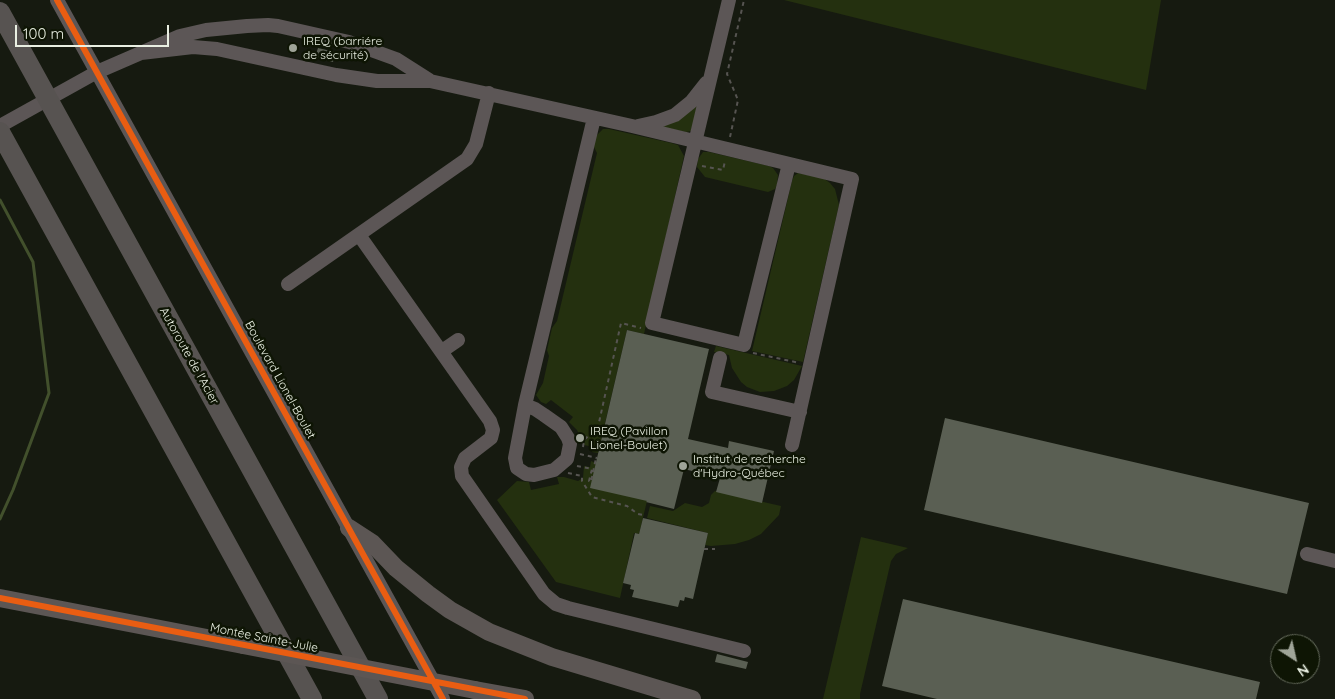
<!DOCTYPE html>
<html>
<head>
<meta charset="utf-8">
<style>
  body { margin:0 }
  #map { position:relative; width:1335px; height:699px; overflow:hidden; background:#161a10; font-family:Quicksand,sans-serif }
  canvas { display:block }
  .north { position:absolute; left:1270px; top:634px; width:50px; height:50px; box-sizing:border-box; background:#0e1504; border:1px solid #666c5d; border-radius:50%; rotate:145deg; font-size:14px; font-weight:700; line-height:20px; text-align:center; color:#e9efe2 }
  .north::after { content:''; display:block; margin:auto; width:18px; height:22px; background:#9fa498; clip-path:polygon(50% 0,100% 100%,50% 72%,0 100%) }
  .scale { position:absolute; left:15px; top:25px; width:154px; height:22px; box-sizing:border-box; border:2px solid #e9efe2; border-top:0; padding-left:6px; font-size:15px; line-height:18px; white-space:nowrap; color:#e9efe2; -webkit-text-stroke:4px #0e1504; paint-order:stroke }
</style>
</head>
<body>
<div id="map">
<canvas width="1335" height="699"></canvas>
<div class="north">N</div>
<div class="scale">100 m</div>
</div>
<script>
const context = document.querySelector('canvas').getContext('2d');
context.lineJoin = 'round';
function fillPath(path, color) { context.fillStyle = color; context.fill(path, 'evenodd'); }
const shape = rows => new Path2D(rows.map(r => 'M' + r).join(''));
function stroke(path, color, width, dash) { context.strokeStyle = color; context.lineWidth = width; context.lineCap = dash ? 'butt' : 'round'; context.setLineDash(dash || []); context.stroke(path); }
function drawText(font, color, halo, rows, align = 'center') {
  context.font = font + ' Quicksand,sans-serif'; context.lineWidth = 5; context.setLineDash([]); context.textBaseline = 'middle'; context.strokeStyle = halo; context.fillStyle = color; for (const [text, x, y, turn = 0] of rows) {
    context.save(); context.translate(x, y); context.rotate((+turn || 0) * Math.PI / 180); context.textAlign = isNaN(turn) ? turn : align; if (halo) context.strokeText(text, 0, 0); context.fillText(text, 0, 0); context.restore();
  }
}
const green = shape([
  [784,0,1161,0,1146,90],
  [698,105,691,131,686,132,664,128,663,125],
  [603,129,609,129,671,143,678,145,684,156,644,334,627,330,598,453,592,452,593,447,584,445,585,441,584,438,580,437,577,430,569,422,573,417,551,400,546,404,541,402,536,395,543,383,549,356,547,350,552,328,557,321,597,153,593,145,596,136],
  [703,152,709,152,769,166,773,168,778,175,777,185,775,189,768,192,705,177,697,167,698,159],
  [798,173,823,178,830,183,835,189,839,205,803,362,752,351,792,181,794,176],
  [716,346,802,366,794,380,787,386,774,391,760,392,747,387,741,382,732,368,729,355,714,352],
  [591,461,596,463,647,501,639,534,634,533,620,598,556,582,497,500,517,481,529,482,531,490,559,484,557,477,564,477,578,481,583,478,584,466,590,467],
  [715,491,781,506,779,515,761,534,749,540,735,544,711,546,705,545,708,533,647,518,650,506,673,511,685,503,702,507,709,503,711,495],
  [861,537,908,548,896,554,891,561,860,694,860,699,823,699]
]);
const stream = shape([
  [0,200,33,262,49,393,13,490,0,519]
]);
const building = shape([
  [318,48,335,52,333,62,315,57],
  [627,330,709,349,688,439,728,448,729,441,774,451,762,503,716,492,720,478,684,469,674,509,646,502,647,501,590,488],
  [945,418,1309,503,1287,594,924,510],
  [643,518,708,533,693,599,685,597,684,601,680,600,678,607,632,597,634,590,630,589,631,585,623,583,635,533,639,534],
  [903,599,1260,682,1256,699,937,699,882,686],
  [717,654,748,662,746,669,715,662]
]);
const path = shape([
  [730,137,738,100,727,74,744,0],
  [702,166,723,170,725,161],
  [753,353,800,363],
  [583,447,584,440,598,427,621,323,641,328],
  [580,454,597,458],
  [577,466,592,469,589,481,591,482,596,458],
  [568,473,582,476,582,481,592,497,627,506,638,514,643,515],
  [704,549,715,549]
]);
const minor = shape([
  [57,0,443,699],
  [729,0,652,323,744,345,789,164],
  [141,53,193,47,217,49,336,75,377,81,430,81,632,126,852,179,792,445],
  [0,126,97,72,180,36,206,30,247,26,268,25,278,26,349,42,396,59,429,80],
  [638,126,656,122,675,115,691,102,706,83],
  [359,235,490,421,493,430,491,438,465,458,461,467,462,476,544,594,556,604,568,608,744,651],
  [288,284,467,159,476,144,489,93],
  [442,351,458,340],
  [720,358,712,392,800,412],
  [525,405,535,409,544,415,561,427,568,438,570,444,567,459,554,470,534,475,526,474,517,468,515,458,525,405,594,118],
  [1307,554,1335,561]
]);
const major = shape([
  [349,528,372,543,396,568,428,594,450,610,489,632,552,657,692,699],
  [0,598,243,645],
  [475,690,525,699]
]);
const highway = shape([
  [0,12,378,699],
  [0,132,312,699]
]);
const majorBridge = shape([
  [243,645,475,690]
]);
const cycleway = shape([
  [57,0,443,699],
  [0,598,525,699]
]);
const markers = [
  [293,48,5,"#9fa498"],
  [580,438,5,"#9fa498"],
  [683,466,5,"#9fa498"]
];
const poiNames = [
  ["IREQ (barriére",303,41],
  ["de sécurité)",303,55],
  ["IREQ (Pavillon",590,431],
  ["Lionel-Boulet)",590,445],
  ["Institut de recherche",693,459],
  ["d'Hydro-Québec",693,473]
];
const streetNames = [
  ["Autoroute de l'Acier",189,356,61],
  ["Boulevard Lionel-Boulet",280,380,61],
  ["Montée Sainte-Julie",264,638,11]
];
fillPath(green, '#24300f');
stroke(stream, '#42502c', 3);
fillPath(building, '#5a5f53');
stroke(path, '#565451', 2, [4, 4]);
stroke(minor, '#5c5656', 14);
stroke(major, '#5c5654', 18);
stroke(highway, '#575351', 20);
stroke(majorBridge, '#5c5654', 18);
stroke(cycleway, '#e95d12', 6);
for (const [x, y, r, color] of markers) { const dot = new Path2D(); dot.arc(x, y, r, 0, 2 * Math.PI); context.fillStyle = color; context.fill(dot); stroke(dot, '#0e1504', 2); }
drawText('12px', '#e9efe2', '#0e1504', poiNames, 'left');
drawText('12px', '#e9efe2', '#0e1504', streetNames);
</script>
</body>
</html>
